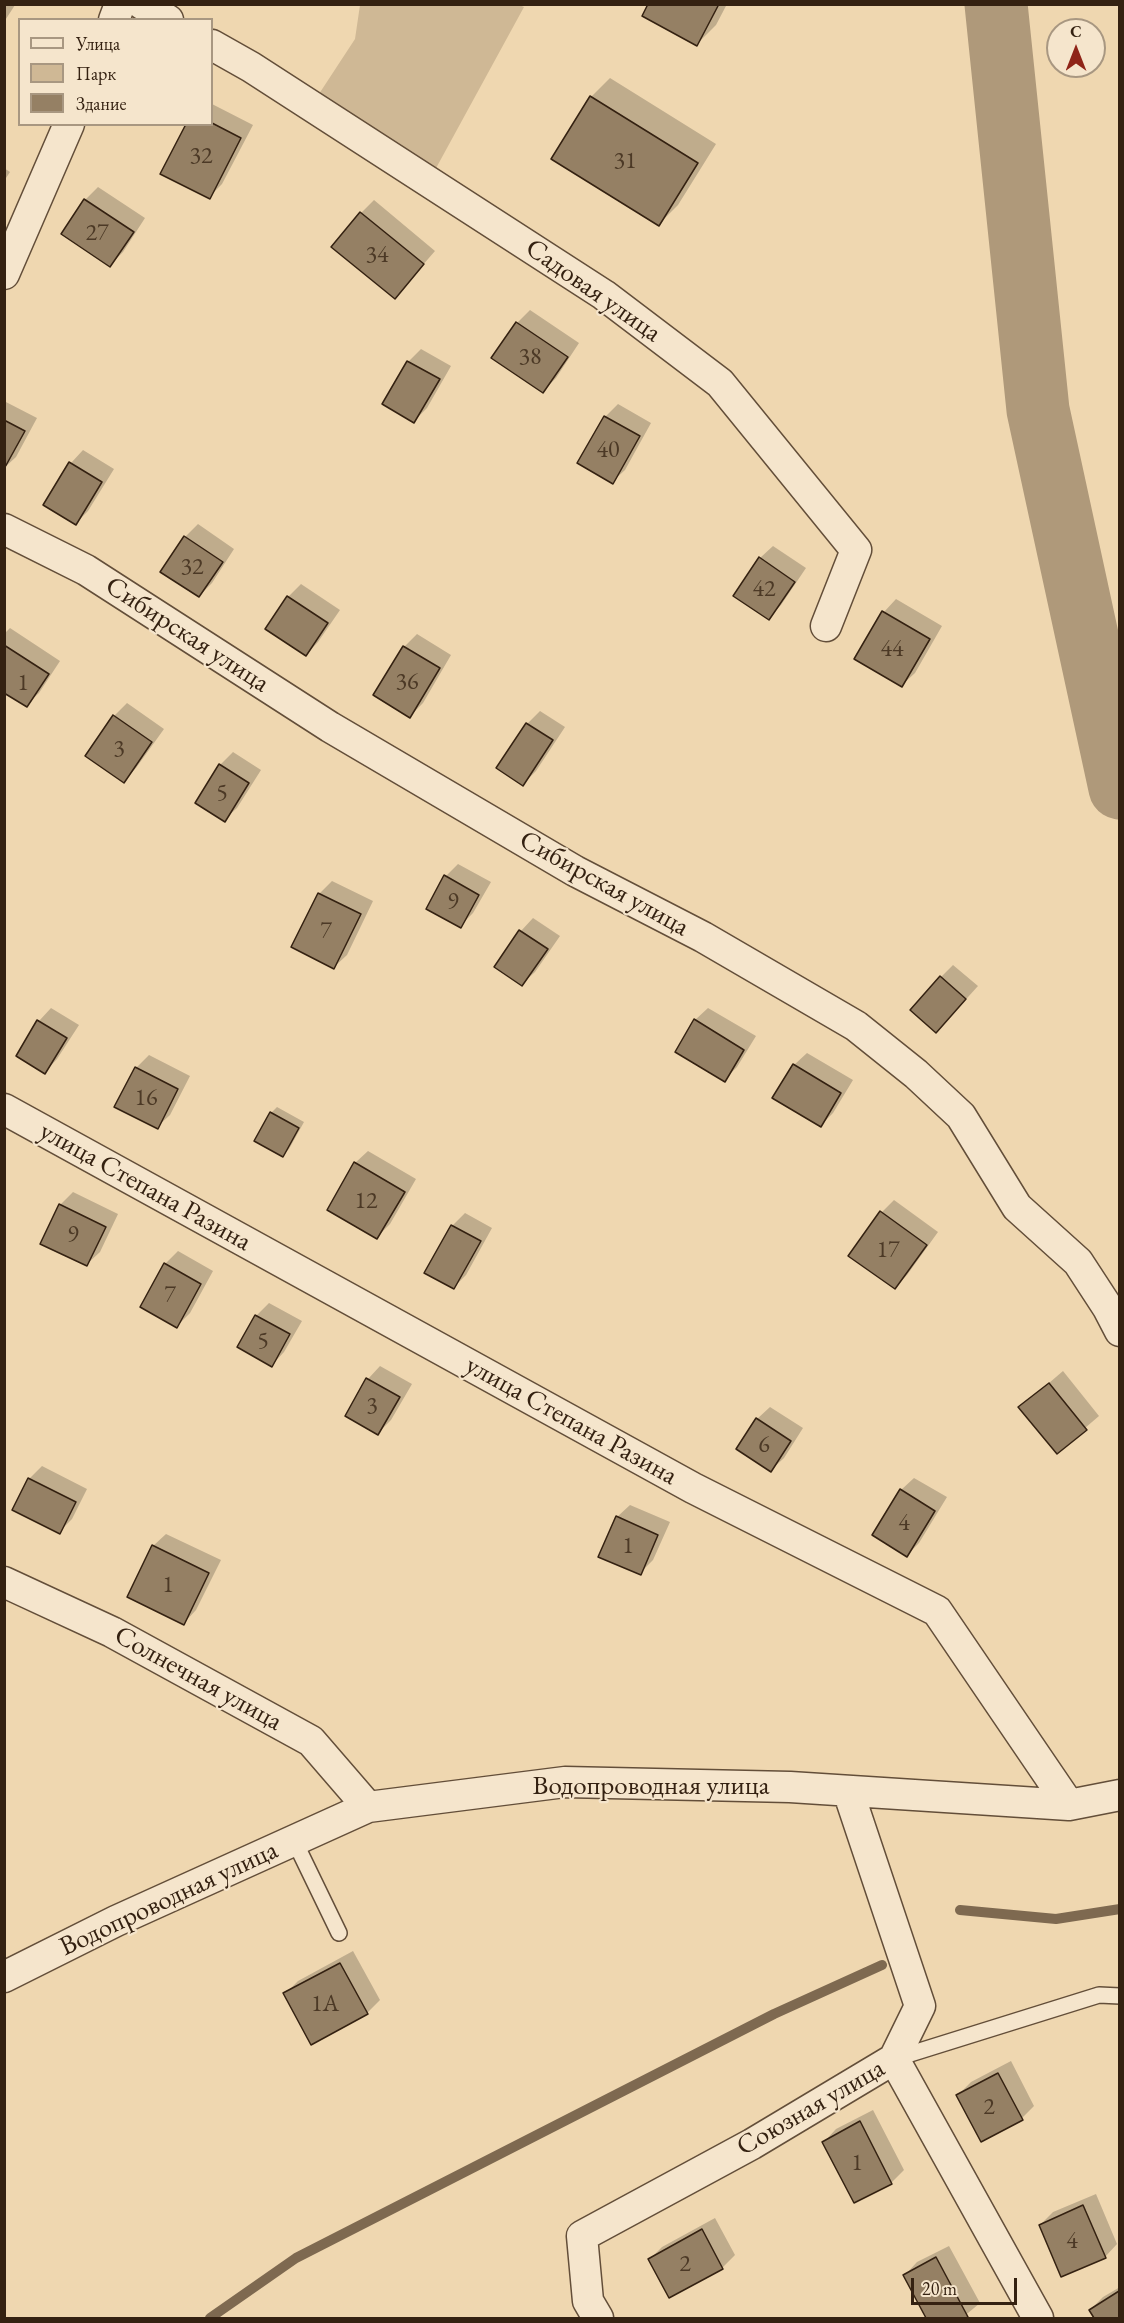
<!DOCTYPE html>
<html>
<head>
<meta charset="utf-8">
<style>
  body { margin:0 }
  #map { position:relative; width:1124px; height:2323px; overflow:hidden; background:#efd7b0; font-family:"EB Garamond",serif }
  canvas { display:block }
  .frame { position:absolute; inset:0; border:6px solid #342111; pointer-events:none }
  .legend { position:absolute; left:18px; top:18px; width:195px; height:108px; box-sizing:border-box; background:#f5e5cc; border:2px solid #a89781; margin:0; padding:8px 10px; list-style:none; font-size:18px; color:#342111 }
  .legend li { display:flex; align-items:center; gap:12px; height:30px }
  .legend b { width:30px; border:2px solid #a89781 }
  .north { position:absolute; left:1046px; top:18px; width:60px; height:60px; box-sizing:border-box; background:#f5e5cc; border:2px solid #a89781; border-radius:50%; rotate:0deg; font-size:16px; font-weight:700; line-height:24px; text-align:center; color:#342111 }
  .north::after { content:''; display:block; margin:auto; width:21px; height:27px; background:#8f2418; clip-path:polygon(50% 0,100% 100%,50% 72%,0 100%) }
  .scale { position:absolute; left:911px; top:2278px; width:106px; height:27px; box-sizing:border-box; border:3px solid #342111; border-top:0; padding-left:8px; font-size:18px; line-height:21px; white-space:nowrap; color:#342111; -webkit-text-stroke:4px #f5e5cc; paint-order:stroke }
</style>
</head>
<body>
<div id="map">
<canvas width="1124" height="2323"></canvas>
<div class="frame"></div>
<ul class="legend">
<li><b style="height:8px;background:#f5e5cc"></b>Улица</li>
<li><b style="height:16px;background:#cfb895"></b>Парк</li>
<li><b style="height:16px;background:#958064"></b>Здание</li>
</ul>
<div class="north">С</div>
<div class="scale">20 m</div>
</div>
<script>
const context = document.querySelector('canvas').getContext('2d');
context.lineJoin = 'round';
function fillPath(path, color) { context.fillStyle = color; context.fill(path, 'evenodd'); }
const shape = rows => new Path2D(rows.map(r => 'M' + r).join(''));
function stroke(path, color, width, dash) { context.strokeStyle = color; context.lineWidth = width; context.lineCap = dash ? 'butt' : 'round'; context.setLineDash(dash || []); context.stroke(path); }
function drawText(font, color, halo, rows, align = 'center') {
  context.font = font + ' "EB Garamond",serif'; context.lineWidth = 4.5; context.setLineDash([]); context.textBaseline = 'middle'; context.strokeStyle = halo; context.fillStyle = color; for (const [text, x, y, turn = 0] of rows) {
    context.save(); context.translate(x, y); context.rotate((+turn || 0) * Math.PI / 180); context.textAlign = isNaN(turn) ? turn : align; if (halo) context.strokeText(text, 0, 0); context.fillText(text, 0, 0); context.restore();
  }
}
const green = shape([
  [517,4,524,7,435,170,317,97,355,39,360,5]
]);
const shadow = shape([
  [4,4,15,5,4,22],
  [650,4,727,4,716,25,697,44],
  [610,78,716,144,678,205,659,224,591,97],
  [212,104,253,125,222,184,209,197],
  [4,168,10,172,4,181],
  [98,187,145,218,123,252,110,265,85,200],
  [374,200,435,251,395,297,361,213],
  [530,310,579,343,556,378,543,391,517,323],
  [421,349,451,366,427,408,414,421,408,362],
  [4,401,37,418,16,457,4,468],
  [618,404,651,423,625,470,612,482,605,417],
  [83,450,114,469,88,511,75,524,45,505,71,463],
  [198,524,234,549,212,583,199,596,185,537],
  [773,546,806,568,781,605,769,618,760,558],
  [301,584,340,610,318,642,306,655,267,628,288,597],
  [896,599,942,626,915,673,902,685,884,612],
  [10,628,60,661,39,693,26,705,4,691,4,634],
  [417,634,451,655,423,703,410,716,404,647],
  [127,703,164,729,136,768,124,781,87,755,114,716],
  [540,711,565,727,536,771,523,784,498,768,527,724],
  [233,752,261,770,237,808,224,820,220,765],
  [458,864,491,882,473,913,460,926,446,876],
  [332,881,373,901,347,955,334,967,319,894],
  [533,918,560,936,535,972,522,984,496,967,521,931],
  [953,965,978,986,949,1018,941,977],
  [51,1008,79,1025,57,1059,45,1072,18,1056,39,1021],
  [708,1008,756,1036,737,1067,724,1080,695,1020],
  [807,1053,853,1080,833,1113,820,1126,794,1065],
  [149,1055,190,1076,170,1115,157,1127,116,1107,136,1068],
  [277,1107,304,1122,289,1149,283,1155,271,1113],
  [368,1151,416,1179,390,1224,377,1237,355,1163],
  [73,1192,118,1214,100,1252,87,1264,60,1205],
  [894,1200,938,1232,907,1275,895,1287,882,1212],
  [465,1213,492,1228,466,1275,454,1287,452,1226],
  [178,1251,213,1271,190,1313,177,1326,165,1264],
  [269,1303,302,1321,284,1352,272,1365,239,1346,256,1316],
  [380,1366,412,1384,391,1420,378,1433,347,1416,368,1379],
  [1063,1371,1099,1416,1057,1452,1021,1407],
  [770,1407,803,1428,784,1458,771,1470,757,1419],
  [42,1466,87,1489,72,1519,59,1532,29,1479],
  [914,1478,947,1497,919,1543,907,1555,901,1490],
  [630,1505,670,1522,653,1560,640,1573,617,1517],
  [166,1534,221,1560,196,1610,184,1623,153,1546],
  [353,1951,380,2000,367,2013,285,1994,298,1981],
  [1011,2061,1034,2106,1022,2118,958,2095,971,2082],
  [873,2110,904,2170,891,2183,824,2142,836,2129],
  [1096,2194,1117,2244,1105,2257,1040,2225,1053,2212],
  [715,2218,735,2255,722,2268,650,2259,662,2247],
  [949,2246,980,2303,962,2318,927,2318,905,2275,917,2262],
  [1120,2287,1120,2318,1096,2318,1090,2310,1103,2297]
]);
const stream = shape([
  [960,1910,1056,1919,1120,1909],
  [210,2318,296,2258,774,2014,882,1965]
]);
const river = shape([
  [996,4,1038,410,1120,788]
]);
const building = shape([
  [648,4,719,4,697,46,642,16,648,4],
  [590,96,698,163,659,226,551,159,590,96],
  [212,123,241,138,210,199,160,174,186,124,212,123],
  [84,199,134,232,110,267,61,234,84,199],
  [360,212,424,264,395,299,331,247,360,212],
  [516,322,568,357,543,393,491,358,516,322],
  [407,361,440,379,414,423,382,404,407,361],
  [604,416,640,436,613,484,577,463,604,416],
  [4,420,25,431,4,469,4,420],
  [69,462,102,482,76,525,43,505,69,462],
  [184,536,223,562,199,597,160,572,184,536],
  [759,557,795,582,769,620,733,596,759,557],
  [287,596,328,623,306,656,265,629,287,596],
  [882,611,930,639,902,687,854,659,882,611],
  [4,645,49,674,27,707,4,693,4,645],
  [403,646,440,668,410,718,373,695,403,646],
  [113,715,152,742,124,783,85,756,113,715],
  [526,723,553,740,523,786,496,768,526,723],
  [219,764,249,783,225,822,195,803,219,764],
  [444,875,479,895,461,928,426,909,444,875],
  [318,893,361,914,334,969,291,947,318,893],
  [519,930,548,949,522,986,494,967,519,930],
  [940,976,966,999,936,1033,910,1010,940,976],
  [694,1019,744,1050,725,1082,675,1052,694,1019],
  [37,1020,67,1038,45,1074,16,1056,37,1020],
  [793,1064,841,1093,821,1127,772,1098,793,1064],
  [135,1067,178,1089,158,1129,114,1107,135,1067],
  [270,1112,299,1128,283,1157,254,1141,270,1112],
  [354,1162,405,1192,377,1239,327,1210,354,1162],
  [59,1204,106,1227,87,1266,40,1244,59,1204],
  [880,1211,927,1245,895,1289,848,1256,880,1211],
  [451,1225,481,1241,454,1289,424,1273,451,1225],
  [164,1263,201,1284,177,1328,140,1307,164,1263],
  [255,1315,290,1334,272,1367,237,1347,255,1315],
  [366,1378,400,1397,378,1435,345,1416,366,1378],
  [1049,1383,1087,1430,1057,1454,1018,1407,1049,1383],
  [756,1418,791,1441,771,1472,736,1449,756,1418],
  [28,1478,76,1502,60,1534,12,1510,28,1478],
  [900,1489,935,1511,907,1557,872,1535,900,1489],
  [616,1516,658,1535,641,1575,598,1557,616,1516],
  [152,1545,209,1573,184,1625,127,1597,152,1545],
  [340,1963,368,2014,311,2045,283,1993,340,1963],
  [998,2073,1023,2120,981,2142,956,2095,998,2073],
  [860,2121,892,2184,854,2203,822,2142,860,2121],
  [1083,2205,1106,2258,1061,2277,1039,2225,1083,2205],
  [702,2229,723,2269,669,2298,648,2259,702,2229],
  [936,2257,968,2317,966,2318,926,2318,903,2275,936,2257],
  [1119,2291,1120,2318,1094,2318,1089,2310,1119,2291]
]);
const lane = shape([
  [294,1840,339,1933],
  [894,2059,1099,1995,1120,1996]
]);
const street = shape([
  [142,4,168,20],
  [114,20,120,4],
  [212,45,251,67,604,295,720,383,856,550,826,626],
  [4,274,69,124],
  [4,529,86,570,330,727,575,871,703,937,856,1026,916,1074,961,1116,1017,1207,1078,1262,1108,1308,1120,1331],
  [4,1109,693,1488,937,1611,1069,1805],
  [4,1582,112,1632,311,1741,368,1807],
  [4,1977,116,1921,368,1807,565,1782,790,1787,1069,1805,1120,1795],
  [894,2059,1038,2318],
  [598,2318,588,2301,582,2236,752,2144,894,2059,920,2006,848,1791]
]);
const numberNames = [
  ["32",201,156],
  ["31",625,161],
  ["27",97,233],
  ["34",377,255],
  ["38",530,357],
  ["40",608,450],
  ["32",192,567],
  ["42",764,589],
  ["44",892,649],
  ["36",407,682],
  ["1",23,683],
  ["3",119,749],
  ["5",222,793],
  ["9",453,902],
  ["7",326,931],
  ["16",146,1098],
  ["12",366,1201],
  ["9",73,1235],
  ["17",888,1250],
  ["7",170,1295],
  ["5",263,1341],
  ["3",372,1406],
  ["6",764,1445],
  ["4",904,1523],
  ["1",628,1546],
  ["1",168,1585],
  ["1А",325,2004],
  ["2",989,2107],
  ["1",857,2163],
  ["4",1072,2241],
  ["2",685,2264]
];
const streetNames = [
  ["Садовая улица",593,291,35],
  ["Сибирская улица",187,635,33],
  ["Сибирская улица",604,884,29],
  ["улица Степана Разина",145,1187,29],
  ["улица Степана Разина",571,1421,29],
  ["Солнечная улица",198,1679,29],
  ["Водопроводная улица",651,1787],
  ["Водопроводная улица",169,1899,-25],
  ["Союзная улица",811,2108,-30]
];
fillPath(green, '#cfb895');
fillPath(shadow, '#0003');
stroke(stream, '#7e6950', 10);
stroke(river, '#af997a', 63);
fillPath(building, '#958064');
stroke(building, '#342111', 1.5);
stroke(lane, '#634e39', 18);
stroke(street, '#634e39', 33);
stroke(lane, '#f5e5cc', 15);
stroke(street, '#f5e5cc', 30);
drawText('24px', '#4c3926', null, numberNames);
drawText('27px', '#342111', '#f5e5cc', streetNames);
</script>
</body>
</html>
